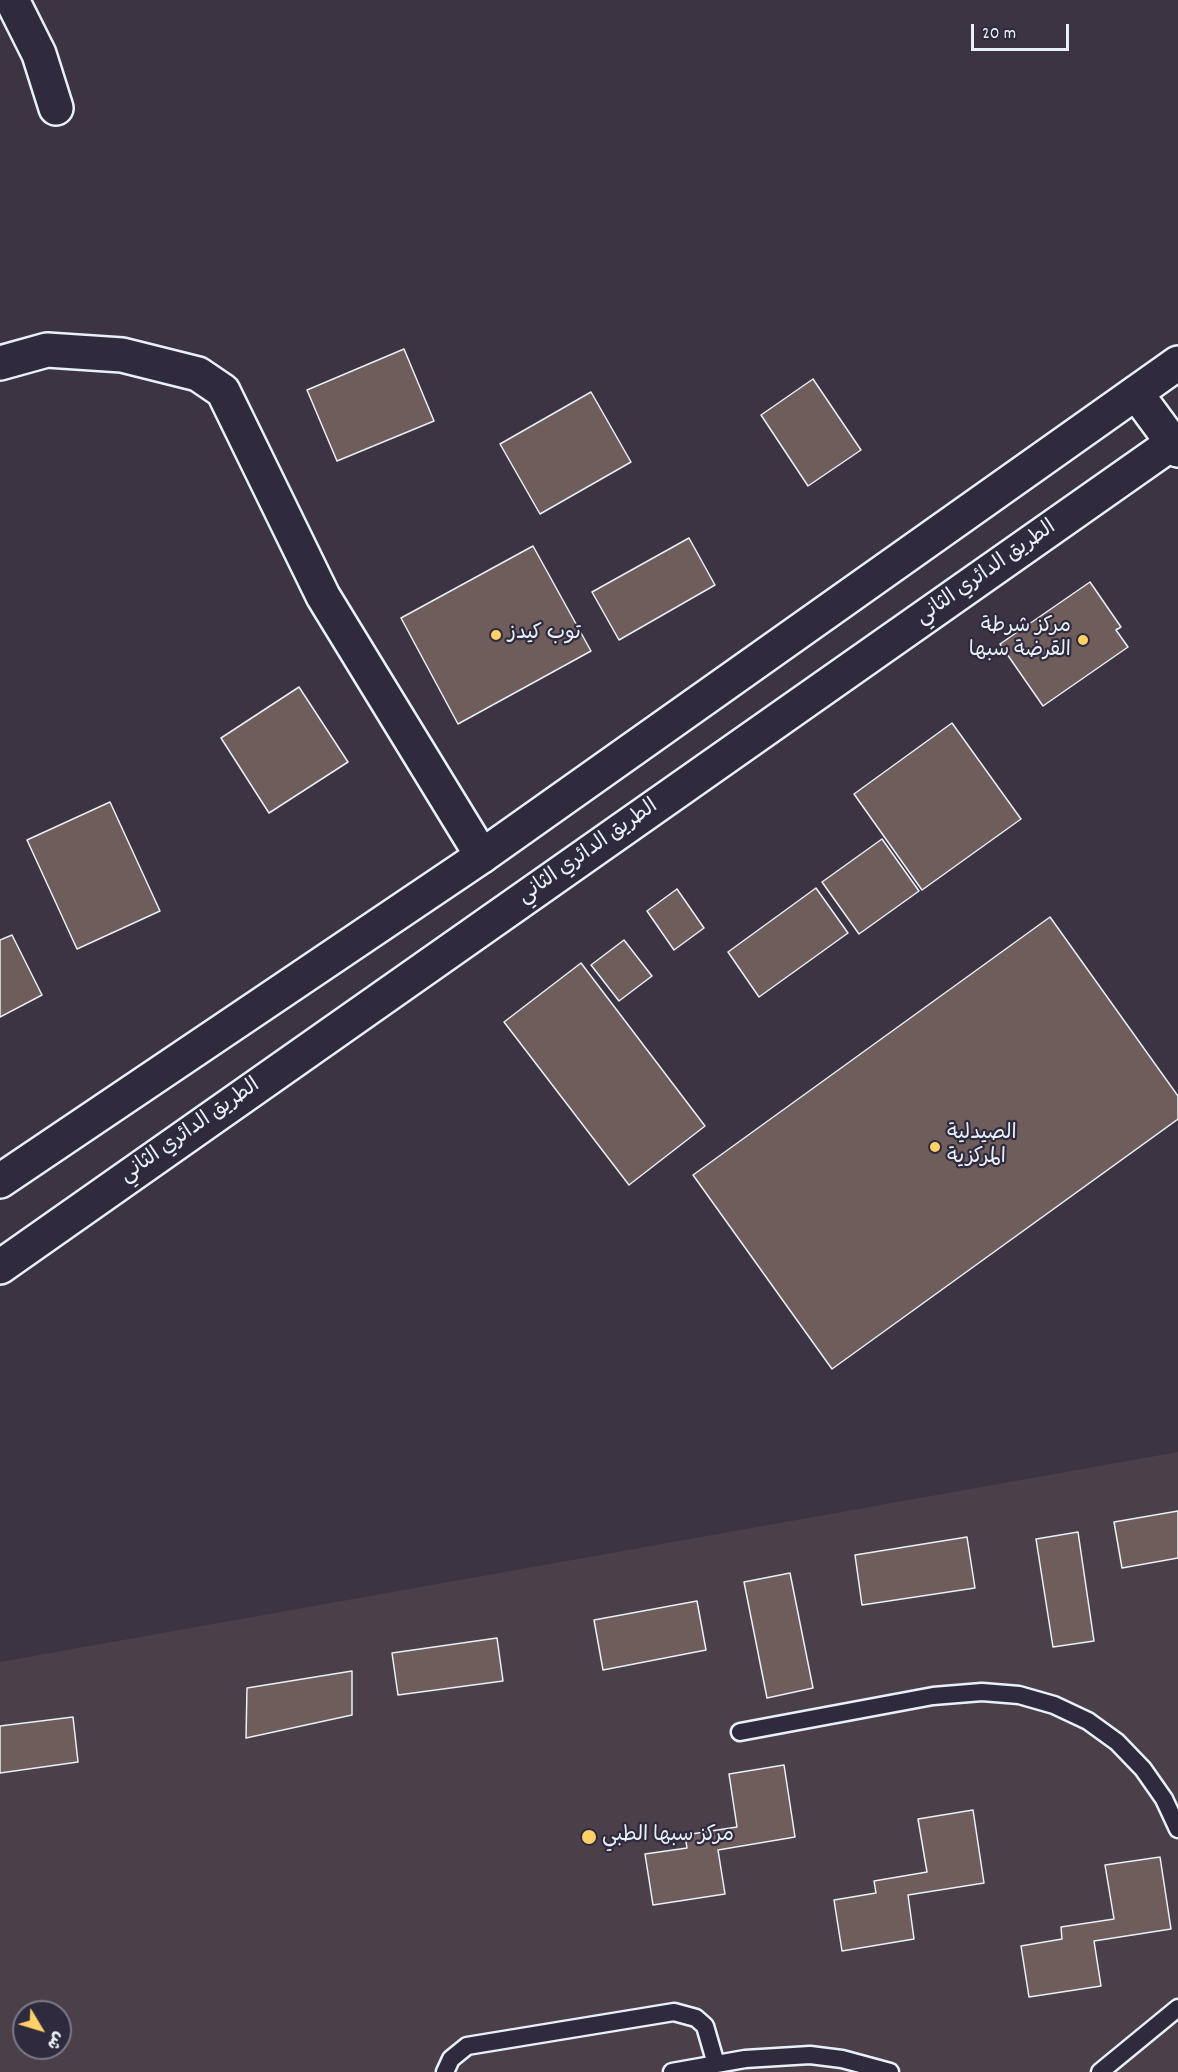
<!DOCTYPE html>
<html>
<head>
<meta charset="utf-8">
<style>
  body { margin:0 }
  #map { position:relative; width:1178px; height:2072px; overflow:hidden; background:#3c3443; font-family:Dekko,"Playpen Sans Arabic",sans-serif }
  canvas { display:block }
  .north { position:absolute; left:12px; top:2000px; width:60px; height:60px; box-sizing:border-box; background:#2f2a3d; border:2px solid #797a88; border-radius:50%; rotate:128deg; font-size:16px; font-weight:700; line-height:24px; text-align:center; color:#e8f1f8 }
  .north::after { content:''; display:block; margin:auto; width:21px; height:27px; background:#ffd166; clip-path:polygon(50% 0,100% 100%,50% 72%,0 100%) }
  .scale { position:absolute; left:971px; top:24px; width:98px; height:27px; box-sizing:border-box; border:3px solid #e8f1f8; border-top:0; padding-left:8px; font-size:18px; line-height:21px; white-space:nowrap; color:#e8f1f8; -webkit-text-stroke:4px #2f2a3d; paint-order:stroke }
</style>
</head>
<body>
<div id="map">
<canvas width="1178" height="2072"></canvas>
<div class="north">ش</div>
<div class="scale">20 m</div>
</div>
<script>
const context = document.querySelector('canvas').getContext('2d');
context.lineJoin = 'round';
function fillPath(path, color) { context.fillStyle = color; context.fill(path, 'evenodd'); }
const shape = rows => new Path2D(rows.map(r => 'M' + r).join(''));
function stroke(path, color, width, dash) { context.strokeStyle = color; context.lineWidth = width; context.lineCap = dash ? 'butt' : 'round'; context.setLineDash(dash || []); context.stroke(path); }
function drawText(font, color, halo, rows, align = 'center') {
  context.font = font + ' Dekko,"Playpen Sans Arabic",sans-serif'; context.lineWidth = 4.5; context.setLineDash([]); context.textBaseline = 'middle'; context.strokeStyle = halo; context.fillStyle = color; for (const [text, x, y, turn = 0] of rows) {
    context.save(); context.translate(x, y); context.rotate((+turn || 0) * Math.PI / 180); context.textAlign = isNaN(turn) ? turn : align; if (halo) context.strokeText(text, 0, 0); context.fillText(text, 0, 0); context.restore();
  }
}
const built = shape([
  [1178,1452,1178,2072,0,2072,0,1662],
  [24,2012,60,2012,60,2048,24,2048]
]);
const building = shape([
  [404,349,434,421,337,461,307,390,404,349],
  [813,379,861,450,808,486,761,415,813,379],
  [591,392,631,462,540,514,500,444,591,392],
  [689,538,715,585,619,640,592,592,689,538],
  [533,546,591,651,458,724,401,618,533,546],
  [1090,582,1121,627,1116,630,1128,647,1043,706,1000,644,1090,582],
  [299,687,348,762,269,813,221,738,299,687],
  [952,723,1021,819,922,890,854,794,952,723],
  [110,802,160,911,77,949,27,840,110,802],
  [882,839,919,891,859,934,822,882,882,839],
  [816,888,848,933,759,997,728,952,816,888],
  [677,889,704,928,674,950,647,911,677,889],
  [1050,917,1178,1096,1178,1119,832,1369,693,1175,1050,917],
  [12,935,42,995,0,1017,0,940,12,935],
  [624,940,652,976,619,1001,591,965,624,940],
  [581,963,705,1126,629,1185,504,1022,581,963],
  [1178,1511,1178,1558,1122,1568,1114,1522,1178,1511],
  [1078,1532,1094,1641,1053,1647,1036,1539,1078,1532],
  [967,1537,975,1588,862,1605,855,1555,967,1537],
  [790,1573,813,1688,767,1698,744,1582,790,1573],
  [697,1601,706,1650,603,1670,594,1620,697,1601],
  [497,1638,503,1681,398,1695,392,1653,497,1638],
  [352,1671,352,1715,246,1738,247,1688,352,1671],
  [73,1717,78,1762,0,1773,0,1726,73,1717],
  [784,1765,795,1837,718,1850,725,1894,653,1905,645,1854,687,1848,685,1835,737,1827,729,1774,784,1765],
  [973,1810,984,1883,908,1895,914,1939,842,1951,834,1900,876,1893,874,1881,927,1872,918,1819,973,1810],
  [1160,1857,1171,1929,1094,1941,1101,1986,1029,1997,1021,1946,1062,1939,1061,1927,1114,1919,1105,1865,1160,1857]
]);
const lane = shape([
  [740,1732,933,1696,982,1692,1019,1695,1054,1705,1088,1721,1117,1742,1143,1769,1164,1799,1178,1829],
  [445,2072,451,2059,467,2046,674,2012,696,2018,705,2026,716,2064],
  [672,2072,745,2059,810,2055,842,2059,890,2072],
  [1100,2072,1178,2008]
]);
const street = shape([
  [12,0,39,54,56,108],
  [0,363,47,350,122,355,198,374,223,391,323,596,482,856],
  [1136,393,1178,450]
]);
const primary = shape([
  [0,1181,482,856,1178,363],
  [0,1267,1178,439]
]);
const markers = [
  [496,635,6,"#ffd166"],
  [1083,640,6,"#ffd166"],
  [935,1147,6,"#ffd166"],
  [589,1837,8,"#ffd166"]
];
const streetNames = [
  ["الطريق الدائري الثاني",987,574,-35],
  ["الطريق الدائري الثاني",589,853,-35],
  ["الطريق الدائري الثاني",191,1132,-35]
];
const poiNames = [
  ["مركز شرطة",1071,628,"right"],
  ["القرضة سبها",1071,652,"right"],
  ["توب كيدز",508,635],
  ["الصيدلية",947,1135],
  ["المركزية",947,1159],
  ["مركز سبها الطبي",602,1837]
];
fillPath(built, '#4b404a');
fillPath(building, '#6f5d5c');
stroke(building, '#e8f1f8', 1.5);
stroke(lane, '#e8f1f8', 21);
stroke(street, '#e8f1f8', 38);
stroke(primary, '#e8f1f8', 38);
stroke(lane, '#2f2a3d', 16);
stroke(street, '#2f2a3d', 33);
stroke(primary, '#2f2a3d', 33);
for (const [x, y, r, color] of markers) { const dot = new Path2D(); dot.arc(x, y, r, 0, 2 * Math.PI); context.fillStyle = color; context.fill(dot); stroke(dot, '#2f2a3d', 2); }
drawText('21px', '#e8f1f8', '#2f2a3d', streetNames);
drawText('21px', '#e8f1f8', '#2f2a3d', poiNames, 'left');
</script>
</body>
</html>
